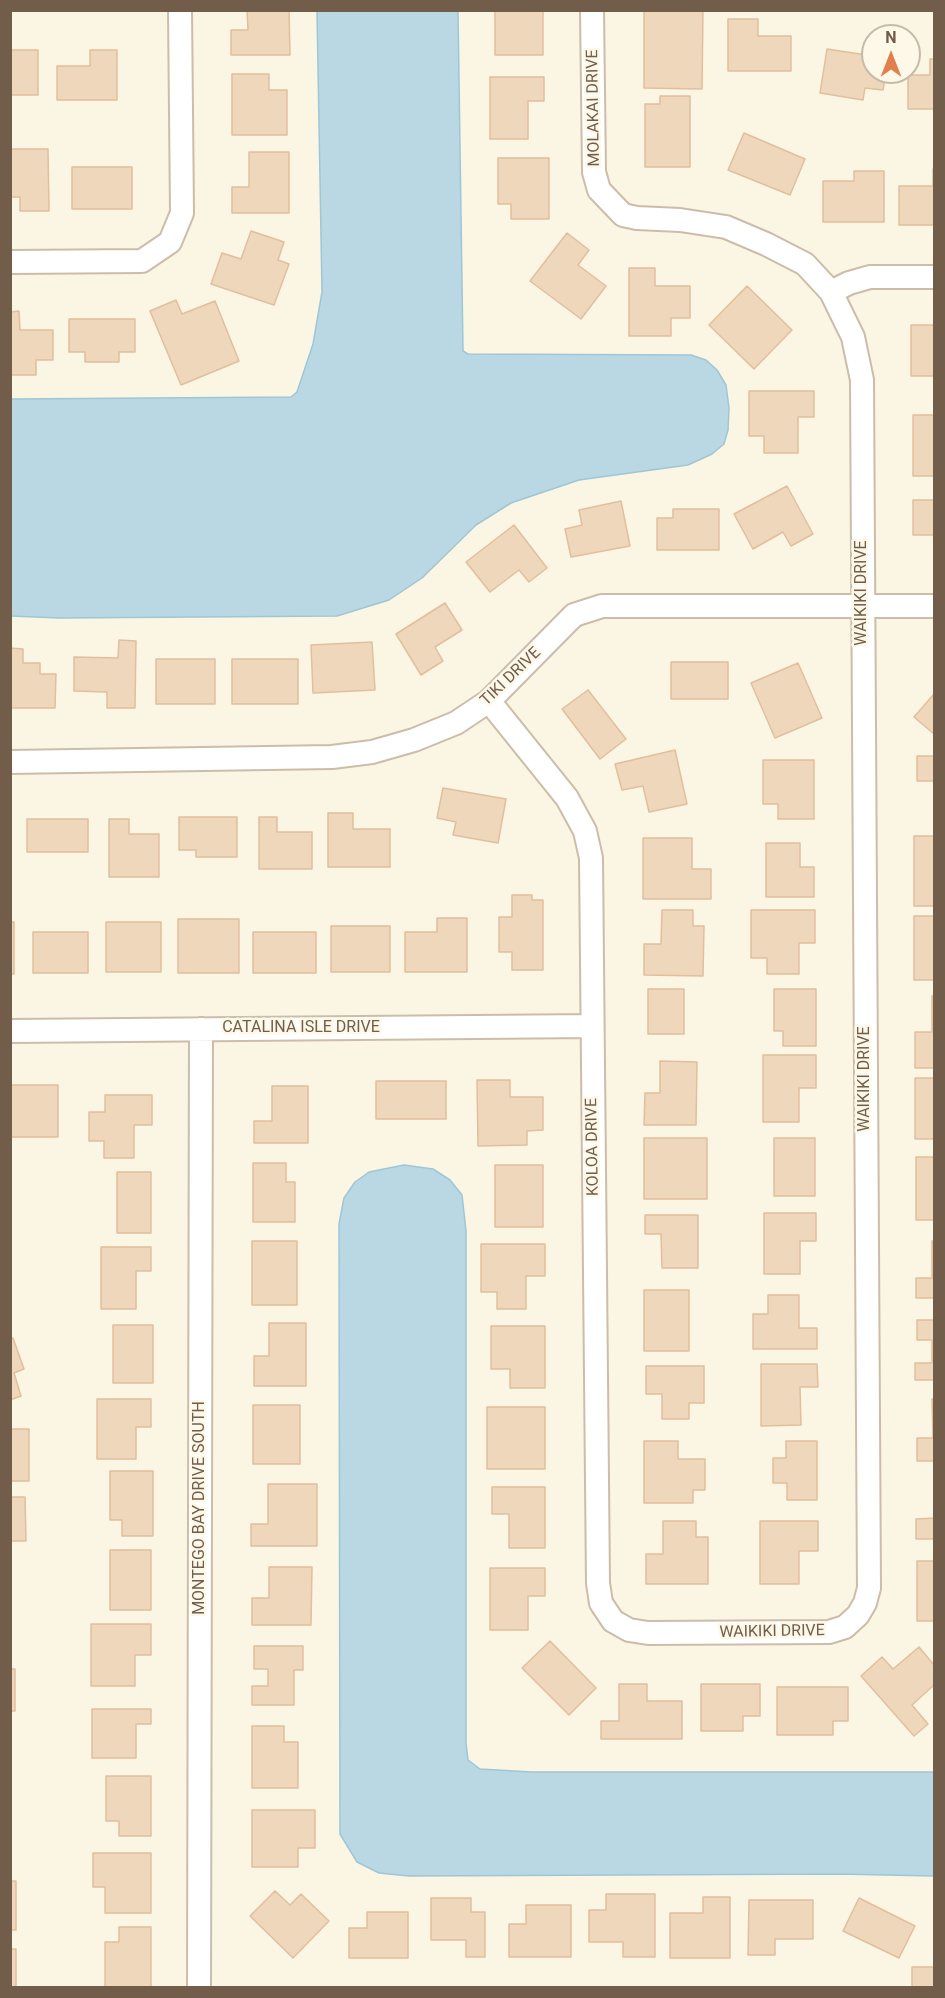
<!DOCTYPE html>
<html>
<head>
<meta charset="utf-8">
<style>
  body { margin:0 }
  #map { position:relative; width:945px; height:1998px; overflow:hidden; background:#fbf5e3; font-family:Roboto,sans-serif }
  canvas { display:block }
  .frame { position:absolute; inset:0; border:12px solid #725d4a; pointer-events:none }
  .north { position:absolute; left:861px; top:24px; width:60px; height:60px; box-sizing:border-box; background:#fef8e9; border:2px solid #c6baa9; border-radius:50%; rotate:0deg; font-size:16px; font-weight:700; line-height:24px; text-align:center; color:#725d4a }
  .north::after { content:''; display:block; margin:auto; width:21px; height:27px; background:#e17f4d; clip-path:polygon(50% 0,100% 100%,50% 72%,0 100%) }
</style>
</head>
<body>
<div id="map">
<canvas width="945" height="1998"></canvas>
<div class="frame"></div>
<div class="north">N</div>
</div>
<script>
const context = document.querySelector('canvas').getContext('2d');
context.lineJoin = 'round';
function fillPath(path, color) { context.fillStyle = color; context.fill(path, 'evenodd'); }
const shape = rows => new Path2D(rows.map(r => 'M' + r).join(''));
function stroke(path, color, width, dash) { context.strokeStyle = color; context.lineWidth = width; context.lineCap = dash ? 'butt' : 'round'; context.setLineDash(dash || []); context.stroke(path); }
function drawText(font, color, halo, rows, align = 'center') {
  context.font = font + ' Roboto,sans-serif'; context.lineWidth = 5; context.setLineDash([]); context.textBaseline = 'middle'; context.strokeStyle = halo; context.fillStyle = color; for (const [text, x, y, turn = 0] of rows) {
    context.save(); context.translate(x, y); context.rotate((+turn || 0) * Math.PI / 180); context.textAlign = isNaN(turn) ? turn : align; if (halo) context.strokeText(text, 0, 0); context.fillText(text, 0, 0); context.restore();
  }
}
const water = shape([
  [317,11,458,11,463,351,468,354,691,355,706,360,717,370,726,385,729,408,728,430,724,444,712,454,688,465,579,480,511,503,476,525,422,578,389,600,337,616,59,618,11,616,11,399,291,397,297,392,313,344,322,292,317,11],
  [404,1165,433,1169,450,1180,462,1195,466,1231,466,1743,468,1760,480,1769,531,1772,934,1772,934,1876,838,1874,409,1876,379,1873,357,1862,340,1834,339,1224,344,1198,355,1182,369,1172,404,1165]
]);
const building = shape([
  [247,10,289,10,290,55,231,55,231,30,248,30,247,10],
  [495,10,543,10,543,55,495,55,495,10],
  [644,10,703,10,702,89,644,88,644,10],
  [728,19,758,19,758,36,791,36,791,71,728,71,728,19],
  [827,49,873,56,873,72,886,72,883,90,865,88,863,100,820,93,827,49],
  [10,50,38,50,38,95,10,95,10,50],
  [90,50,117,50,117,100,57,100,57,66,90,66,90,50],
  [930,59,934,59,934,109,908,109,908,75,930,75,930,59],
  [232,74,269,74,269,90,287,90,287,135,232,135,232,74],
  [490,77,544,77,544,101,528,101,528,139,490,139,490,77],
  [660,96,690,96,690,167,645,167,645,104,660,104,660,96],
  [744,133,805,159,790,195,728,170,744,133],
  [10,149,48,149,49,211,20,211,20,197,10,197,10,149],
  [249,152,289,152,289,213,232,213,232,187,249,187,249,152],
  [498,158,549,158,549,219,511,219,511,204,498,204,498,158],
  [72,167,132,167,132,209,72,209,72,167],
  [933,169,934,169,934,225,899,225,899,186,933,186,933,169],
  [854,171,884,171,884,222,823,222,823,181,854,181,854,171],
  [251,231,284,242,278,260,289,264,274,305,211,284,222,253,241,259,251,231],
  [567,233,589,250,578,265,606,286,581,319,530,281,567,233],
  [629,268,655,268,655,286,690,286,690,318,671,318,671,336,629,336,629,268],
  [747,286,792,330,754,369,709,325,747,286],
  [176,300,182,314,215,301,239,361,181,385,150,311,176,300],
  [19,311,20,330,53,330,53,360,36,360,36,375,10,375,10,312,19,311],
  [69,319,135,319,135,352,119,352,119,362,85,362,85,352,69,352,69,319],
  [911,325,934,325,934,376,911,376,911,325],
  [749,391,814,391,814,417,798,417,798,453,764,453,764,436,749,436,749,391],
  [913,415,934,415,934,476,913,476,913,415],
  [787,486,813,534,791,546,783,532,753,549,734,514,787,486],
  [913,500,934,500,934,535,913,535,913,500],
  [621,501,630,546,571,557,565,529,582,525,579,510,621,501],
  [673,509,719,509,719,550,657,550,657,518,673,518,673,509],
  [514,525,547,568,529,582,519,570,490,592,466,562,514,525],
  [445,603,462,630,435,647,443,661,421,675,396,634,445,603],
  [119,640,136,641,135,708,107,708,107,692,74,691,74,657,118,658,119,640],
  [372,642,375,690,313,693,311,645,372,642],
  [10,648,23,649,23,663,40,663,40,674,56,674,55,708,10,708,10,648],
  [156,659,215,659,215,704,156,704,156,659],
  [232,659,298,659,298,704,232,704,232,659],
  [671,662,728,662,728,699,671,699,671,662],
  [798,663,822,718,775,738,751,683,798,663],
  [588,690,626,739,600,759,562,709,588,690],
  [934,694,934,734,914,717,934,694],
  [675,750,687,804,649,812,643,786,622,790,615,764,675,750],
  [917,756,934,756,934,781,917,781,917,756],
  [763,760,814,760,814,819,778,819,778,804,763,804,763,760],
  [443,788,506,799,498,843,453,835,456,822,437,818,443,788],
  [328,813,353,813,353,829,390,829,390,867,328,867,328,813],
  [179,817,237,817,237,857,196,857,196,850,179,850,179,817],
  [259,817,277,817,277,832,312,832,312,869,259,869,259,817],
  [27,819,88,819,88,852,27,852,27,819],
  [109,819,129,819,129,834,159,834,159,877,109,877,109,819],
  [914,836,934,836,934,906,914,906,914,836],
  [643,838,692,838,692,869,711,869,711,899,643,899,643,838],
  [766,843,800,843,800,867,814,867,814,897,766,897,766,843],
  [512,895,532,895,532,900,543,900,543,970,512,970,512,952,499,952,499,917,512,917,512,895],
  [662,910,693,910,693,926,704,926,703,976,644,975,644,944,661,944,662,910],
  [751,910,815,910,815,943,799,943,799,974,767,974,767,958,751,958,751,910],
  [914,916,934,916,934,980,914,980,914,916],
  [437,918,467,918,467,972,405,972,405,932,437,932,437,918],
  [178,919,239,919,239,973,178,973,178,919],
  [10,922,14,922,14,974,10,974,10,922],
  [106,922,161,922,161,972,106,972,106,922],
  [331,926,390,926,390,972,331,972,331,926],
  [33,932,88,932,88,973,33,973,33,932],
  [253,932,316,932,316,973,253,973,253,932],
  [648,989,684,989,684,1034,648,1034,648,989],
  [774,989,816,989,816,1046,783,1046,783,1031,774,1031,774,989],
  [932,996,934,996,934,1068,915,1068,915,1032,932,1032,932,996],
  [763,1055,816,1055,816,1088,799,1088,799,1122,763,1122,763,1055],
  [660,1061,697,1062,696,1125,644,1125,645,1093,660,1093,660,1061],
  [915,1078,934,1078,934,1139,915,1139,915,1078],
  [477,1080,510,1080,510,1097,543,1097,543,1130,527,1131,527,1145,478,1146,477,1080],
  [376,1081,446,1081,446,1119,376,1119,376,1081],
  [10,1085,58,1085,58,1137,10,1137,10,1085],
  [272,1086,308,1086,308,1143,254,1143,254,1121,272,1121,272,1086],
  [105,1095,152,1095,152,1125,134,1125,134,1158,104,1158,104,1141,89,1141,89,1112,105,1112,105,1095],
  [644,1138,707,1138,707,1199,644,1199,644,1138],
  [774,1138,815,1138,815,1196,774,1196,774,1138],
  [916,1157,934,1157,934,1220,916,1220,916,1157],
  [253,1163,286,1163,286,1182,295,1182,295,1222,253,1222,253,1163],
  [495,1165,543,1165,543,1227,495,1227,495,1165],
  [117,1172,151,1172,151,1233,117,1233,117,1172],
  [764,1213,816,1213,816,1241,800,1241,800,1274,764,1274,764,1213],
  [645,1215,698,1215,698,1268,662,1268,661,1234,645,1234,645,1215],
  [252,1241,297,1241,297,1305,252,1305,252,1241],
  [932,1241,934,1241,934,1298,916,1298,916,1278,932,1278,932,1241],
  [481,1244,545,1244,545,1276,526,1276,526,1309,497,1309,497,1292,481,1292,481,1244],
  [101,1247,151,1247,151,1271,136,1271,136,1309,101,1309,101,1247],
  [644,1290,689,1290,689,1351,644,1351,644,1290],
  [768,1295,799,1295,799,1328,817,1328,817,1349,753,1349,753,1314,768,1314,768,1295],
  [917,1320,934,1320,934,1380,915,1380,915,1363,932,1363,932,1340,917,1340,917,1320],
  [269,1323,306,1323,306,1386,254,1386,254,1356,269,1356,269,1323],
  [113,1325,153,1325,153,1383,113,1383,113,1325],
  [491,1326,545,1326,545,1388,510,1388,510,1369,491,1369,491,1326],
  [13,1338,24,1369,14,1373,21,1396,10,1400,10,1339,13,1338],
  [761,1364,817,1364,818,1387,800,1387,801,1425,761,1426,761,1364],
  [646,1366,704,1366,704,1403,689,1403,689,1419,662,1419,662,1394,646,1394,646,1366],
  [97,1399,151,1399,151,1427,136,1427,136,1459,97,1459,97,1399],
  [932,1399,934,1399,934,1461,917,1461,917,1438,933,1438,932,1399],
  [253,1405,300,1405,300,1464,253,1464,253,1405],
  [487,1407,545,1407,545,1469,487,1469,487,1407],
  [10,1429,29,1429,29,1481,10,1481,10,1429],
  [644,1441,678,1441,678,1459,705,1459,705,1490,693,1490,693,1503,644,1503,644,1441],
  [786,1441,817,1441,817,1500,787,1500,787,1483,773,1483,773,1458,786,1458,786,1441],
  [110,1471,153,1471,153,1536,122,1536,122,1520,110,1520,110,1471],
  [268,1484,317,1484,317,1546,251,1546,251,1524,268,1524,268,1484],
  [934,1484,934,1539,916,1539,916,1519,934,1518,934,1484],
  [492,1487,545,1487,545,1548,509,1548,509,1514,492,1514,492,1487],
  [10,1497,25,1497,26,1541,10,1541,10,1497],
  [663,1521,696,1521,696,1537,708,1537,708,1584,646,1584,646,1554,663,1554,663,1521],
  [760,1521,818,1521,818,1551,799,1551,799,1584,760,1584,760,1521],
  [110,1550,151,1550,151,1610,110,1610,110,1550],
  [917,1561,934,1561,934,1621,917,1621,917,1561],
  [269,1567,312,1567,311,1625,252,1625,252,1598,269,1598,269,1567],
  [490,1568,545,1568,545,1596,528,1596,528,1630,490,1630,490,1568],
  [91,1624,151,1624,151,1655,135,1655,135,1686,91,1686,91,1624],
  [550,1641,596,1688,569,1715,522,1668,550,1641],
  [254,1646,303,1646,303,1670,294,1670,294,1705,252,1705,252,1686,268,1686,268,1669,254,1669,254,1646],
  [919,1647,934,1665,934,1685,912,1705,928,1724,914,1736,861,1676,882,1657,893,1669,919,1647],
  [10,1669,15,1669,15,1711,10,1711,10,1669],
  [619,1684,647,1684,647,1701,682,1701,682,1739,601,1739,601,1721,619,1721,619,1684],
  [701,1684,760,1684,760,1716,743,1716,743,1731,701,1731,701,1684],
  [777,1687,848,1687,848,1721,833,1721,833,1735,777,1735,777,1687],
  [92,1709,151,1709,151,1724,136,1724,136,1758,92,1758,92,1709],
  [252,1726,284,1726,284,1742,298,1742,298,1788,252,1788,252,1726],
  [106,1776,151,1776,151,1836,119,1836,119,1821,106,1821,106,1776],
  [252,1810,315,1810,315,1848,298,1848,298,1867,252,1867,252,1810],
  [93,1853,151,1853,151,1913,105,1913,105,1887,93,1887,93,1853],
  [10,1881,16,1881,16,1930,10,1930,10,1881],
  [275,1891,290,1905,301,1894,329,1921,293,1958,250,1916,275,1891],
  [606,1894,655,1894,655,1957,623,1957,623,1942,589,1942,589,1910,606,1910,606,1894],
  [703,1897,730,1897,730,1958,670,1958,670,1913,703,1913,703,1897],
  [431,1898,471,1898,471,1912,485,1912,485,1957,466,1957,466,1940,431,1940,431,1898],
  [859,1898,915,1926,899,1958,843,1931,859,1898],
  [749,1900,813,1900,813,1939,775,1939,775,1955,748,1955,749,1900],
  [526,1905,571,1905,571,1957,509,1957,509,1924,526,1924,526,1905],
  [367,1912,408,1912,408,1958,349,1958,349,1928,367,1928,367,1912],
  [119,1927,151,1927,151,1987,105,1987,105,1942,119,1942,119,1927],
  [10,1949,16,1949,16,1988,10,1988,10,1949],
  [912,1967,934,1967,934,1988,912,1988,912,1967]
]);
const minor = shape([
  [592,10,594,172,599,190,623,215,637,218,680,220,726,227,766,244,805,264,831,292,849,283,870,277,934,277],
  [10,262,142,261,170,242,182,213,180,10],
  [489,701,567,798,585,831,591,858,598,1583,601,1603,613,1621,629,1630,648,1633,829,1632,845,1627,858,1615,865,1603,869,1588,862,380,853,337,831,292],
  [10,762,332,757,372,752,414,740,456,723,489,701,574,615,602,606,934,606],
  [10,1031,592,1026],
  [199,1988,201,1029]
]);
const streetNames = [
  ["MOLAKAI DRIVE",594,108,-91],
  ["WAIKIKI DRIVE",862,593,-90],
  ["TIKI DRIVE",511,677,-44],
  ["CATALINA ISLE DRIVE",301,1028],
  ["WAIKIKI DRIVE",865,1079,-90],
  ["KOLOA DRIVE",593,1147,-91],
  ["MONTEGO BAY DRIVE SOUTH",200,1508,-90],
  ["WAIKIKI DRIVE",772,1632,-1]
];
fillPath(water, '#b9d8e4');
stroke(water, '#9fc6d5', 1.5);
fillPath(building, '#efd7bc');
stroke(building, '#e1bf9d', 1.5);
stroke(minor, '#ccbdaa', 26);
stroke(minor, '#fff', 22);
drawText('16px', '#725d4a', '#fef8e9', streetNames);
</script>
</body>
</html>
